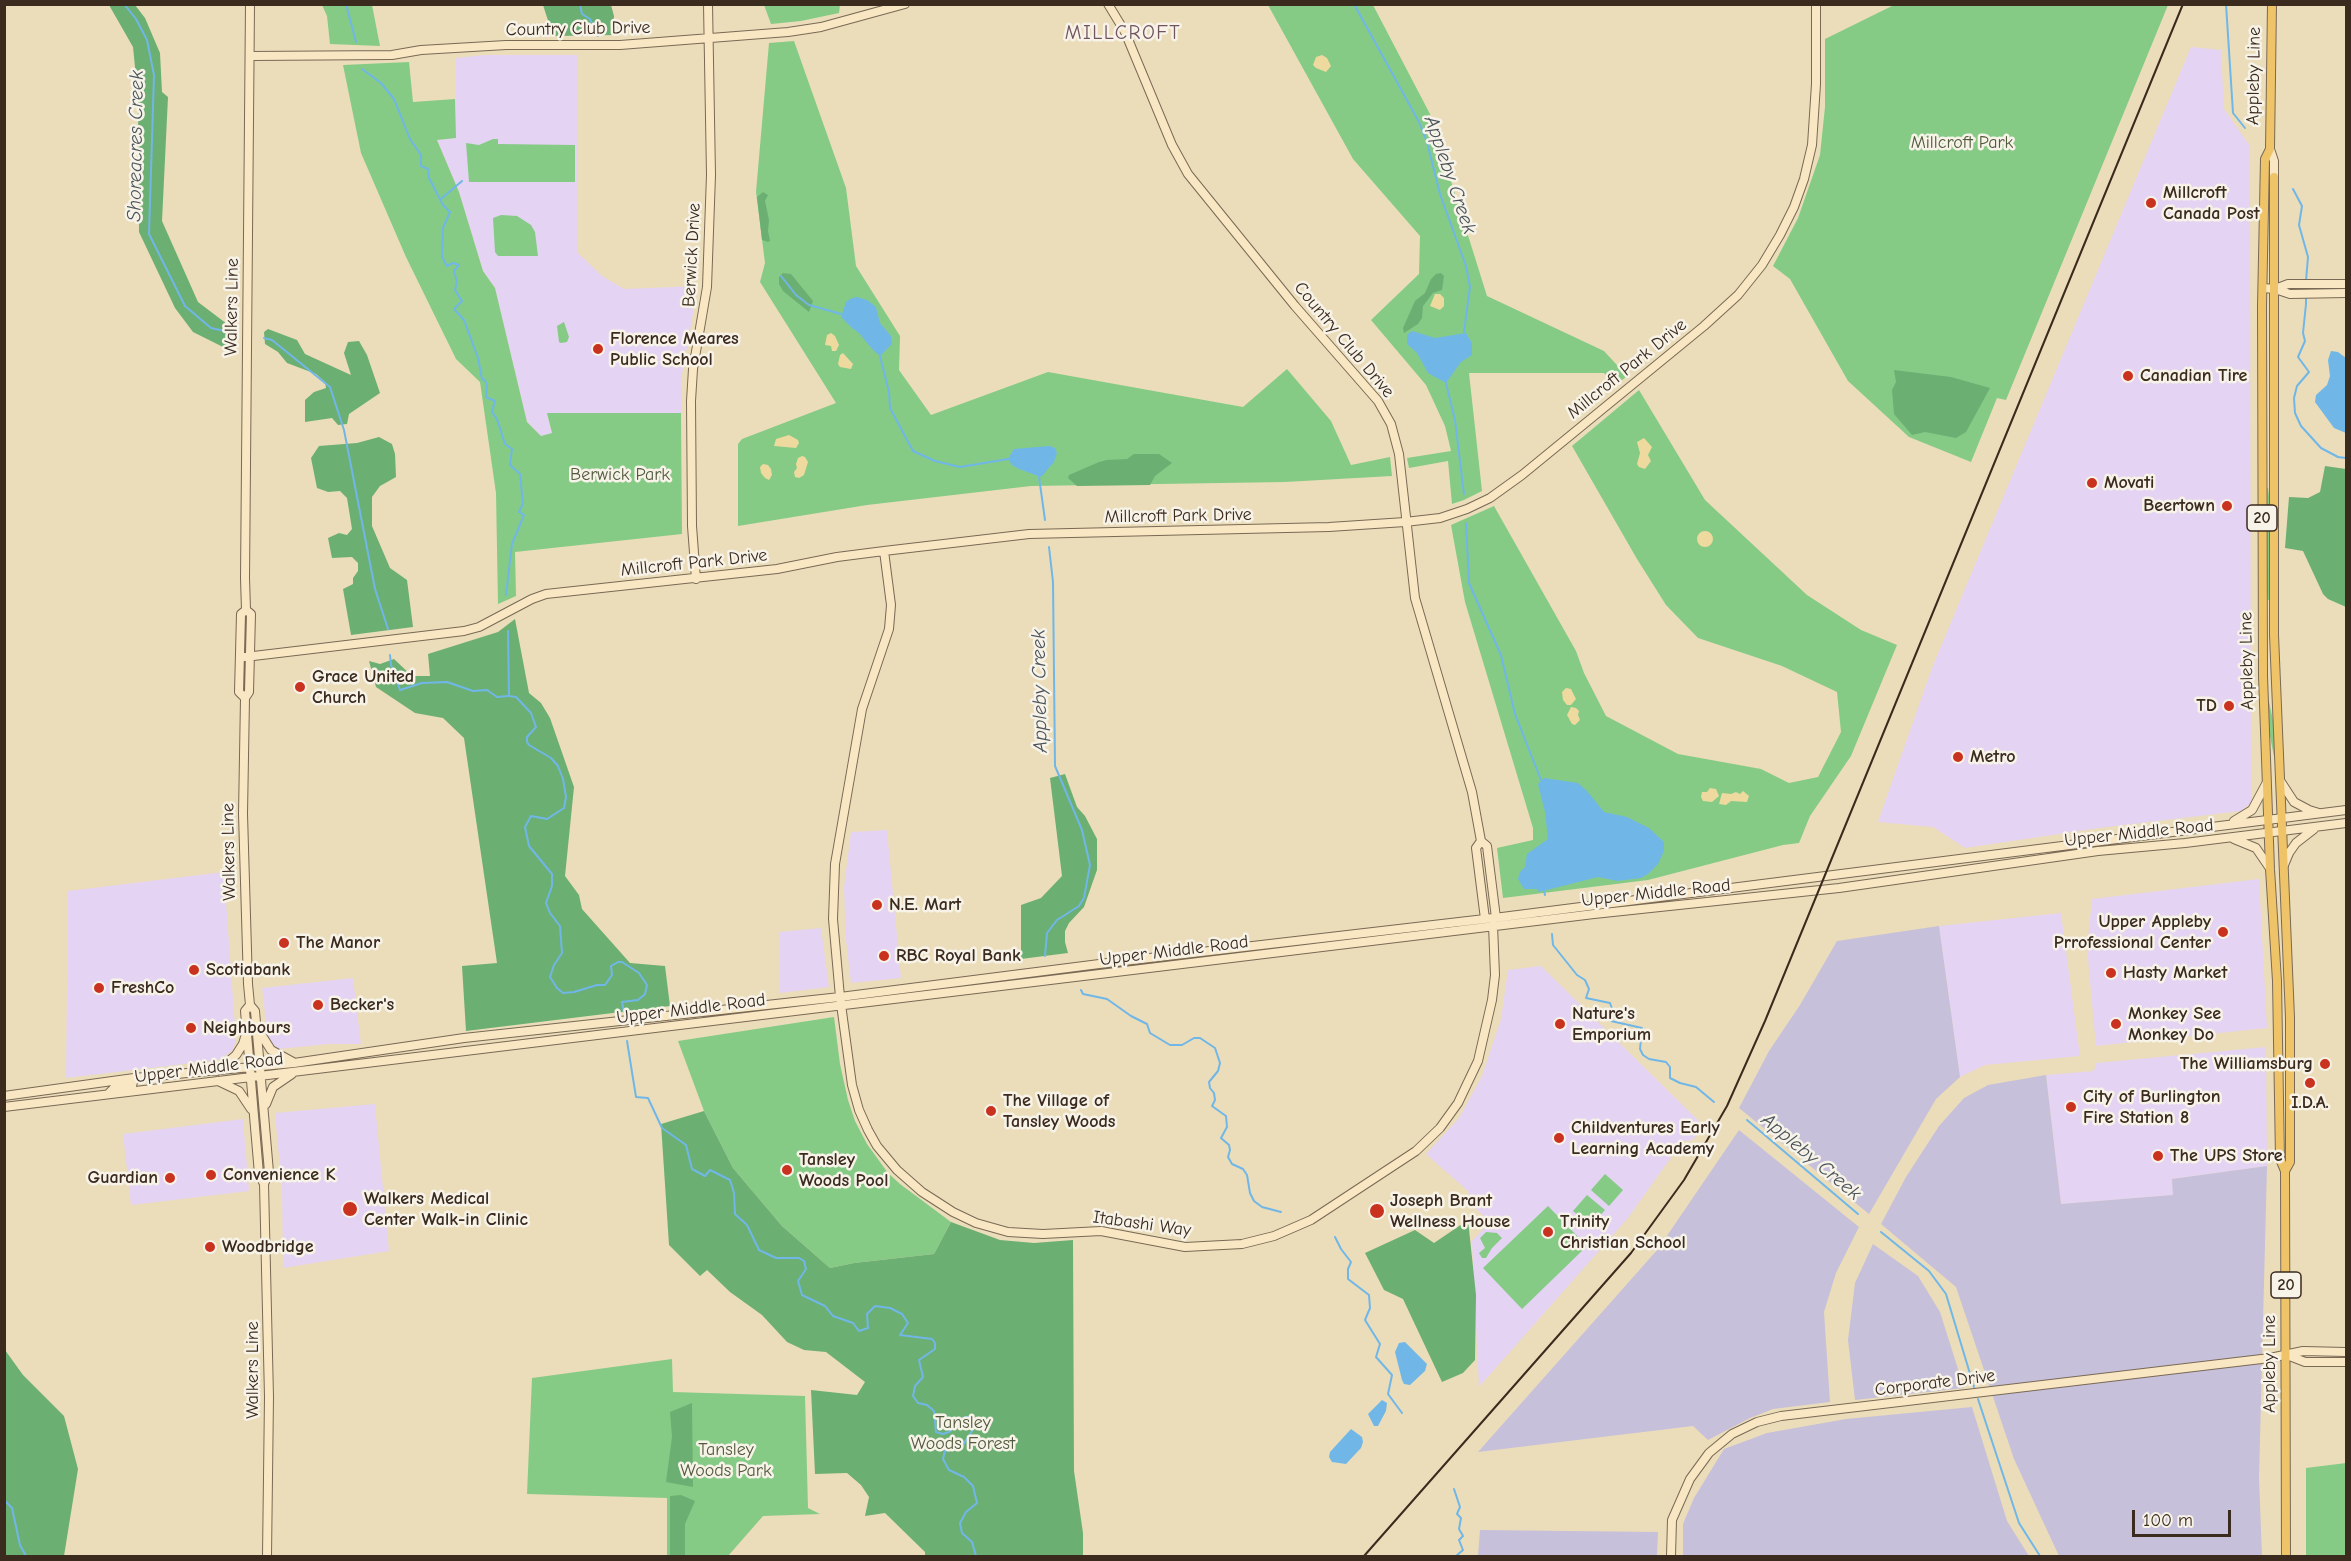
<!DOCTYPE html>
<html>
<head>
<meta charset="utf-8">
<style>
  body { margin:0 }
  #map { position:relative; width:2351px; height:1561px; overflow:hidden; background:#ebddba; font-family:"Comic Neue",sans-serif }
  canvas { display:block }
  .frame { position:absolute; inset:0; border:6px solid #3b2a1e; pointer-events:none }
  .scale { position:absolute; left:2132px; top:1510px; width:99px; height:27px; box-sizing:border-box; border:3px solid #3b2a1e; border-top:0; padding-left:8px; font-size:18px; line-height:21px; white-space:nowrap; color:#3b2a1e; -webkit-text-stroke:4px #f7f3e8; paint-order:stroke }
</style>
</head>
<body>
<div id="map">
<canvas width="2351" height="1561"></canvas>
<div class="frame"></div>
<div class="scale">100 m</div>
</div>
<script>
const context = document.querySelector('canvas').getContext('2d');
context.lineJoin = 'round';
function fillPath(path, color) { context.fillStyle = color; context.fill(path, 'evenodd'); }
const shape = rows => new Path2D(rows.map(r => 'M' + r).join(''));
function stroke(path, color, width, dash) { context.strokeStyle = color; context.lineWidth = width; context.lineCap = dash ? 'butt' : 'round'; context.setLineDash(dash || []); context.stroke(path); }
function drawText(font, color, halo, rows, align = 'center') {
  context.font = font + ' "Comic Neue",sans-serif'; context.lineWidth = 5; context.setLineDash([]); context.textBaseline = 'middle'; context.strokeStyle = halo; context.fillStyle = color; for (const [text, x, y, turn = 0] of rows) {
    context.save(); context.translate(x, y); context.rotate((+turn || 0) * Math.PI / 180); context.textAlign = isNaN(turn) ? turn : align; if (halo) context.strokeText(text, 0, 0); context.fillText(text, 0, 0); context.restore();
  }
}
const built = shape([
  [2191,47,2221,50,2224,109,2250,146,2251,803,2241,811,2099,828,1965,848,1933,827,1878,822,1932,668],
  [484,55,578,55,578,253,602,276,624,289,698,286,681,380,681,413,547,413,552,434,541,436,527,422,495,288,483,271,459,192,437,140,456,138,456,58],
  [887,830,901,978,851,983,846,940,844,887,851,832],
  [224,872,236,1041,232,1051,218,1060,66,1078,68,891],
  [2259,879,2267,1028,2096,1046,2087,948,2092,899],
  [2061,913,2080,1056,1985,1065,1960,1077,1939,926],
  [821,928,829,987,780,993,779,932],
  [1541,966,1703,1125,1693,1140,1677,1142,1672,1156,1628,1218,1479,1387,1472,1241,1490,1222,1472,1205,1468,1191,1426,1154,1459,1118,1482,1076,1501,1019,1508,970],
  [353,978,361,1044,328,1044,279,1049,274,1046,268,1039,262,988],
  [2266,1047,2267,1166,2172,1179,2174,1195,2061,1204,2046,1075,2094,1071,2096,1063],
  [375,1104,389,1251,283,1268,282,1190,275,1113],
  [243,1119,249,1191,131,1205,123,1134]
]);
const industrial = shape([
  [1939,926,1960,1077,1936,1099,1869,1214,1739,1108,1769,1051,1800,1005,1837,941],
  [2046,1075,2061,1204,2173,1195,2172,1179,2267,1166,2259,1478,2262,1556,2059,1556,2014,1459,1956,1287,1881,1224,1906,1177,1939,1126,1964,1098,1988,1085],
  [1739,1130,1859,1227,1836,1273,1824,1312,1830,1402,1773,1409,1750,1418,1708,1440,1693,1426,1478,1452,1658,1249],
  [1873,1244,1918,1276,1940,1312,1964,1388,1855,1400,1848,1340,1855,1283],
  [1972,1407,2007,1521,2029,1556,1683,1556,1683,1524,1694,1498,1724,1449,1767,1433,1846,1419],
  [1480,1530,1658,1532,1657,1556,1478,1556]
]);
const green = shape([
  [322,5,372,5,380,46,330,44,327,16],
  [764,5,764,4,840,5,839,13,801,21,771,24],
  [1268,5,1373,5,1430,114,1487,296,1604,351,1627,376,1615,386,1604,373,1469,373,1482,491,1464,500,1452,504,1448,461,1409,468,1407,458,1451,451,1445,426,1426,385,1371,320,1419,274,1420,236,1353,159],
  [1894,5,2168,5,2006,400,1997,398,1971,462,1909,437,1848,381,1790,279,1773,266,1798,218,1820,155,1825,107,1825,39],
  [794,41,846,188,856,266,900,336,899,370,931,415,1048,372,1243,407,1287,369,1331,421,1351,465,1390,457,1392,476,1285,482,1031,486,867,505,738,526,738,444,742,439,836,403,760,282,765,263,756,192,769,43],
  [409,62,413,102,455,99,456,138,437,140,459,192,483,271,495,288,527,422,541,436,552,433,547,413,681,413,682,534,515,552,516,596,498,604,496,493,480,382,456,359,406,257,361,153,343,65],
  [493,139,498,139,498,144,575,145,575,182,469,182,466,143,479,145],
  [501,215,517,216,531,225,535,232,538,256,498,256,495,252,493,218],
  [564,322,569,337,567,342,561,343,559,342,557,326],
  [1639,390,1705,500,1807,595,1861,630,1897,645,1851,756,1810,816,1799,843,1783,845,1648,880,1503,898,1497,848,1533,840,1533,828,1465,602,1451,525,1494,506,1576,651,1584,673,1606,716,1678,754,1761,769,1789,783,1818,777,1841,732,1837,692,1782,666,1698,638,1666,605,1637,559,1572,446],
  [2266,488,2268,488,2270,504,2270,600,2268,600,2266,584],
  [2268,697,2274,725,2276,767,2269,731],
  [834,1017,840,1064,848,1100,855,1121,867,1144,888,1173,900,1184,951,1222,934,1254,854,1263,830,1268,782,1226,733,1168,704,1111,678,1041],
  [1605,1174,1623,1190,1609,1206,1591,1190],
  [1587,1195,1605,1210,1591,1226,1573,1211],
  [1548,1206,1587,1246,1522,1309,1483,1268],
  [1486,1232,1497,1233,1502,1238,1492,1248,1486,1258,1482,1258,1479,1253,1485,1248,1480,1238],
  [672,1359,673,1392,805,1396,808,1508,820,1514,763,1516,728,1556,667,1556,667,1498,527,1494,532,1378],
  [2346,1463,2346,1556,2306,1556,2306,1468]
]);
const forest = shape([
  [109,5,135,5,145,18,160,53,162,92,168,97,162,221,198,302,227,324,227,349,193,332,175,308,139,232,138,97,133,47],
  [543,5,611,5,614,16,613,35,553,36],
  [763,192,768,195,765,201,769,220,768,231,770,241,768,242,762,240,757,197],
  [783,273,791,274,813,301,809,312,783,291,779,284,779,277],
  [1441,273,1444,276,1442,290,1433,293,1423,306,1422,318,1418,324,1404,333,1403,328,1415,301,1425,293,1431,279,1436,274],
  [268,329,297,340,305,354,351,375,344,353,348,342,359,341,367,355,380,393,349,414,347,424,338,425,332,418,305,422,305,400,314,392,326,388,325,382,316,374,287,363,278,352,265,344,264,332],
  [1894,370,1951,377,1990,388,1966,432,1956,438,1925,432,1912,435,1894,414,1892,390,1896,382],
  [379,437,392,444,395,454,396,477,380,486,372,497,372,526,390,568,407,580,413,627,351,635,343,589,353,584,353,578,358,571,358,563,352,557,332,558,328,538,339,533,347,535,352,529,347,498,340,491,328,492,317,488,311,458,319,446,357,443],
  [1134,454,1159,454,1172,463,1155,476,1150,485,1077,486,1068,478,1069,475,1099,462,1107,460,1127,459],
  [2325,466,2346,469,2346,607,2328,599,2323,594,2303,551,2285,548,2289,497,2308,498,2320,492],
  [515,619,529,693,541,703,550,718,574,787,565,876,579,895,582,909,630,963,665,966,670,1006,466,1031,462,966,497,963,464,738,443,718,415,713,376,687,369,661,380,664,394,659,412,676,430,676,428,654,498,632],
  [1065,774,1077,807,1085,816,1097,839,1097,870,1084,907,1069,923,1065,931,1065,942,1068,953,1021,959,1021,905,1041,898,1062,876,1050,778],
  [704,1111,733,1168,782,1226,830,1268,854,1263,934,1254,951,1222,1000,1240,1034,1243,1073,1240,1074,1471,1083,1533,1083,1556,925,1556,925,1552,885,1513,865,1516,869,1497,861,1485,847,1473,815,1474,811,1390,857,1395,865,1382,826,1352,804,1350,787,1342,762,1315,730,1292,707,1270,700,1276,669,1245,661,1124],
  [1468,1220,1476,1295,1475,1360,1463,1373,1442,1382,1403,1299,1384,1290,1365,1253,1415,1230,1434,1243],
  [5,1350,23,1375,64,1416,78,1469,64,1556,5,1556],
  [692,1403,693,1487,666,1482,672,1437,670,1412],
  [681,1495,695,1501,685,1524,685,1556,670,1556,670,1496]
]);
const sand = shape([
  [1322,55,1327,58,1331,66,1326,72,1316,68,1313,65,1316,57],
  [1435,294,1440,294,1444,298,1444,306,1440,310,1430,306],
  [831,333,835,336,839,345,836,351,832,351,831,346,825,345,827,335],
  [843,353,853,364,851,369,840,367,838,364,840,355],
  [789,435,798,440,799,443,796,448,774,446,776,439],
  [1644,438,1652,447,1648,455,1651,461,1645,469,1639,467,1637,464,1640,453,1637,442],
  [802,456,805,457,808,462,804,475,799,478,795,477,794,472,797,468,796,464,798,458],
  [763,464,768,465,771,469,772,475,769,480,765,478,761,473,760,467],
  '1697 539a8 8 0 1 1 16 0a8 8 0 1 1-16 0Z',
  [1566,688,1571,689,1576,699,1571,705,1567,705,1563,700,1562,692],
  [1571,707,1576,708,1579,711,1578,715,1580,720,1575,725,1572,724,1567,715],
  [1710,788,1716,789,1719,796,1712,802,1703,801,1701,797,1702,792,1707,792],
  [1743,791,1749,796,1747,802,1731,801,1726,805,1719,804,1722,793,1731,794,1736,792,1740,794]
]);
const water = shape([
  [857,297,867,300,876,307,880,323,891,336,892,344,880,356,872,349,859,333,852,328,841,317,846,302,852,298],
  [1412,331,1435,338,1466,333,1472,343,1472,355,1461,362,1446,383,1428,373,1417,353,1407,344,1407,335],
  [2331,351,2338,352,2346,358,2346,433,2334,428,2315,402,2316,395,2327,385,2330,376,2328,360],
  [1049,446,1055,448,1057,453,1054,462,1041,477,1019,469,1012,465,1008,459,1014,449],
  [1544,778,1578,783,1587,791,1604,812,1627,817,1649,828,1664,842,1664,851,1658,864,1648,874,1641,878,1617,881,1598,877,1539,892,1537,889,1524,889,1518,879,1520,872,1525,867,1527,854,1548,839,1545,812,1538,784],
  [1405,1342,1427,1364,1425,1371,1410,1385,1404,1384,1402,1380,1395,1352,1399,1343],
  [1382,1400,1387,1403,1386,1411,1378,1426,1374,1426,1368,1414],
  [1351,1429,1362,1437,1363,1442,1361,1448,1346,1464,1332,1462,1329,1457,1330,1452]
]);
const stream = shape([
  [124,4,136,19,147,40,154,75,149,234,185,306,211,328,229,332],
  [346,4,356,42],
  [580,4,582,14,590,19,598,36],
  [1354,4,1419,122,1427,142,1440,194,1466,266,1470,287,1464,332],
  [2226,4,2233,113,2245,128],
  [362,69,381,83,394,99,410,139,421,155,421,166,428,169,429,178,443,205,450,212,443,228,442,257,447,266,453,263,459,265,454,271,457,282,455,290,462,301,454,309,464,320,478,358,482,379,485,380,487,385,486,397,495,401,492,412,497,419,505,444,512,449,510,465,520,474,523,504,519,512,524,515,512,544,506,595],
  [2293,189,2302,206,2299,225,2308,257,2306,281],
  [441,199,462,181],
  [781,276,796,295,809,305,841,314],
  [2306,286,2306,304,2303,333,2305,341,2298,357,2309,372,2297,386,2294,398,2295,413,2301,426,2321,448,2338,457,2346,458],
  [264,338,272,340,330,387,344,430,375,589,388,629],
  [880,356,889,392,890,408,913,451,935,461,960,467,1008,459],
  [1446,383,1455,420,1464,494],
  [1039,477,1045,520],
  [1466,523,1469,583,1501,655,1515,714,1541,780],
  [508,631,509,696,516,697,531,713,536,727,527,737,527,742,529,745,551,758,558,766,563,779,566,797,564,808,547,819,531,816,525,827,529,846,552,874,552,886,546,903,550,913,560,926,562,953,554,965,550,977,557,988,563,993,574,992,597,985,605,985,612,975,611,966,618,962,622,962,639,973,647,985,645,994,638,1000,622,1002,624,1012],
  [390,655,391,665,400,690,422,683,447,682,473,691,487,690,497,697,508,696],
  [1544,891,1545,895],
  [1552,934,1553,945,1577,975,1585,980,1589,989,1586,998,1610,1003,1612,1009,1611,1021,1642,1028,1640,1049,1643,1055,1649,1059,1666,1062,1670,1067,1670,1078,1680,1083,1696,1087,1714,1102],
  [1045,956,1047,933,1057,920,1079,906,1084,898,1090,865,1082,830,1055,766,1053,582,1049,547],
  [1081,990,1083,994,1107,999,1131,1016,1147,1024,1150,1033,1170,1045,1182,1045,1194,1038,1200,1038,1215,1048,1220,1063,1218,1071,1209,1082,1210,1088,1214,1093,1215,1100,1212,1106,1226,1116,1227,1127,1221,1138,1229,1145,1230,1150,1228,1157,1232,1164,1243,1169,1247,1175,1250,1193,1254,1201,1262,1207,1281,1212],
  [627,1041,636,1097,648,1098,662,1128,686,1145,692,1169,705,1176,710,1170,730,1180,734,1193,735,1214,747,1225,759,1250,776,1258,799,1258,804,1261,806,1269,798,1281,802,1295,825,1306,833,1316,853,1323,859,1331,868,1328,867,1314,875,1306,890,1308,902,1314,908,1323,900,1335,932,1339,935,1343,935,1349,919,1360,923,1377,915,1386,913,1396,918,1403,927,1405,934,1411,936,1432,943,1434,949,1432,965,1417,971,1417,975,1421,974,1428,963,1445,945,1451,943,1459,949,1470,964,1477,973,1486,977,1503,966,1512,960,1523,962,1533,972,1542,976,1556],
  [1747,1120,1858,1214],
  [1881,1232,1929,1271,1946,1294,1974,1387],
  [1335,1237,1341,1249,1351,1262,1348,1269,1348,1279,1369,1295,1370,1308,1365,1320,1380,1344,1376,1357,1392,1375,1388,1394,1402,1413],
  [1978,1399,2019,1523,2040,1556],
  [1454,1489,1460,1507,1457,1514,1461,1518,1459,1529,1463,1536,1459,1540,1463,1550,1456,1556],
  [4,1500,12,1508,20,1545,26,1556]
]);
const secondary = shape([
  [250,4,245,578,246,610,251,614,249,692,245,698,243,814,248,984,250,1005,255,1011,269,1172,264,1184,269,1397,267,1556],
  [1108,4,1125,32,1172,145,1188,174,1295,306,1378,401,1391,424,1399,454,1415,598,1472,792,1481,841,1487,846,1496,918],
  [250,56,392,55,421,50,506,45,620,45,788,32,821,27,905,4],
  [2270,149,2274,161,2274,177],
  [2263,288,2275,289,2290,294,2346,293],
  [2275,289,2288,284,2346,284],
  [884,551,891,605,889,629,862,709,835,864,833,919,840,997,852,1085,859,1110,868,1130,877,1146,897,1170,922,1192,953,1212,976,1223,1008,1232,1043,1234,1101,1231,1185,1247,1242,1244,1274,1236,1311,1220,1416,1151,1440,1128,1458,1103,1478,1061,1492,1000,1495,975,1493,925],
  [696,579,692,526,691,401,693,369,707,287,711,175,708,4],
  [245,657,464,631,479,627,532,599,546,594,777,569,837,557,884,551,1029,534,1329,527,1405,522,1440,518,1467,509,1490,498,1522,475,1704,326,1738,295,1762,265,1780,235,1794,207,1804,179,1812,145,1816,84,1816,4],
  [245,698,239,692,241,614,246,610],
  [2281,782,2294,802,2309,810,2319,813],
  [2234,821,2252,810,2266,784],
  [2234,839,2256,848,2269,867],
  [1481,841,1476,848,1485,919],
  [2284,865,2289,853,2296,843,2314,829],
  [250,1005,245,1011,259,1174,264,1184],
  [259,1031,271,1050,293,1062],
  [217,1071,236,1055,243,1044,246,1034],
  [218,1081,239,1091,251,1109],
  [108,1094,114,1088,132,1086,134,1078],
  [4,1096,134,1078,294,1063,464,1038,840,997,1115,962,1502,917,2346,810],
  [266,1104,273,1087,292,1074],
  [4,1107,1594,914,1839,888,2098,851,2185,843,2346,823],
  [2287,1355,2305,1362,2346,1362],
  [1671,1556,1672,1520,1690,1479,1709,1453,1732,1434,1757,1422,1781,1416,2270,1358,2303,1351,2346,1352]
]);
const primary = shape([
  [2272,4,2270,149,2265,159,2262,306,2263,676,2270,869,2277,981,2280,1159,2285,1171,2286,1556],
  [2274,177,2274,635,2290,1018,2290,1162,2285,1171]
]);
const rail = shape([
  [1364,1556,1631,1253,1684,1180,1727,1106,1765,1021,2183,4]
]);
const markers = [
  [2151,203,6,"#c8321e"],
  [598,349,6,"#c8321e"],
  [2128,376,6,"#c8321e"],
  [2092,483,6,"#c8321e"],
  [2227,506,6,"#c8321e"],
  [300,687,6,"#c8321e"],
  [2229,706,6,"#c8321e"],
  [1958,757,6,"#c8321e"],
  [877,905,6,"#c8321e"],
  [2223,932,6,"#c8321e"],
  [284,943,6,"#c8321e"],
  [884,956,6,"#c8321e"],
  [194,970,6,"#c8321e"],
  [2111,973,6,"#c8321e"],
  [99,988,6,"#c8321e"],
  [318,1005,6,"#c8321e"],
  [1560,1024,6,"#c8321e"],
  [2116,1024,6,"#c8321e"],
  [191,1028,6,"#c8321e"],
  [2325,1064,6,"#c8321e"],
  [2310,1083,6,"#c8321e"],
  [2071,1107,6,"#c8321e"],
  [991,1111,6,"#c8321e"],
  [1559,1138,6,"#c8321e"],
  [2158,1156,6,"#c8321e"],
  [787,1170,6,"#c8321e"],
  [211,1175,6,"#c8321e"],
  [170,1178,6,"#c8321e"],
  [350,1209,8,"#c8321e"],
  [1377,1211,8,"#c8321e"],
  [1548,1232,6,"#c8321e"],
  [210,1247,6,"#c8321e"]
];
const shields = [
  [2262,518,30],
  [2286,1285,30]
];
const shieldNames = [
  ["20",2262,518],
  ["20",2286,1285]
];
const streetNames = [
  ["Country Club Drive",578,29,-1],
  ["Appleby Line",2254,76,-89],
  ["Berwick Drive",692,255,-87],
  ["Walkers Line",232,307,-89],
  ["Country Club Drive",1344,340,50],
  ["Millcroft Park Drive",1627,369,-39],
  ["Millcroft Park Drive",1178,516,-1],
  ["Millcroft Park Drive",694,563,-6],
  ["Appleby Line",2247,661,-91],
  ["Upper Middle Road",2139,833,-6],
  ["Walkers Line",229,852,-91],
  ["Upper Middle Road",1656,893,-6],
  ["Upper Middle Road",1174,951,-7],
  ["Upper Middle Road",691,1009,-7],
  ["Upper Middle Road",209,1068,-7],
  ["Itabashi Way",1142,1224,8],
  ["Appleby Line",2270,1364,-90],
  ["Walkers Line",253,1370,-90],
  ["Corporate Drive",1935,1383,-7]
];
const parkNames = [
  ["Millcroft Park",1962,143],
  ["Berwick Park",620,475],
  ["Tansley",963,1423],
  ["Woods Forest",963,1444],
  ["Tansley",726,1450],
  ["Woods Park",726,1471]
];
const poiNames = [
  ["Millcroft",2163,193],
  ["Canada Post",2163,214],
  ["Florence Meares",610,339],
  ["Public School",610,360],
  ["Canadian Tire",2140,376],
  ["Movati",2104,483],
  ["Beertown",2215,506,"right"],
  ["Grace United",312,677],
  ["Church",312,698],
  ["TD",2217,706,"right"],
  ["Metro",1970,757],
  ["N.E. Mart",889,905],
  ["Upper Appleby",2211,922,"right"],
  ["Prrofessional Center",2211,943,"right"],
  ["The Manor",296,943],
  ["RBC Royal Bank",896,956],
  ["Scotiabank",206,970],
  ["Hasty Market",2123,973],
  ["FreshCo",111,988],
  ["Becker's",330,1005],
  ["Nature's",1572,1014],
  ["Emporium",1572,1035],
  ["Monkey See",2128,1014],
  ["Monkey Do",2128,1035],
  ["Neighbours",203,1028],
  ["The Williamsburg",2313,1064,"right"],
  ["City of Burlington",2083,1097],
  ["Fire Station 8",2083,1118],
  ["The Village of",1003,1101],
  ["Tansley Woods",1003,1122],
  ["I.D.A.",2310,1103,"center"],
  ["Childventures Early",1571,1128],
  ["Learning Academy",1571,1149],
  ["The UPS Store",2170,1156],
  ["Tansley",799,1160],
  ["Woods Pool",799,1181],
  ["Convenience K",223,1175],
  ["Guardian",158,1178,"right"],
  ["Walkers Medical",364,1199],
  ["Center Walk-in Clinic",364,1220],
  ["Joseph Brant",1390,1201],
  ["Wellness House",1390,1222],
  ["Trinity",1560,1222],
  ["Christian School",1560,1243],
  ["Woodbridge",222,1247]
];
const neighbourhoodNames = [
  ["MILLCROFT",1123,33]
];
const waterNames = [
  ["Shoreacres Creek",136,146,-89],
  ["Appleby Creek",1450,175,71],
  ["Appleby Creek",1040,691,-91],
  ["Appleby Creek",1811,1157,40]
];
fillPath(built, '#e4d3f2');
fillPath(industrial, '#c6c0da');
fillPath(green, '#85cb86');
fillPath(forest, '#6caf73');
fillPath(sand, '#eeda9e');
fillPath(water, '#70b7e8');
stroke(stream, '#70b7e8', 2);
stroke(secondary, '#796955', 10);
stroke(primary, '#796955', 10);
stroke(secondary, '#f9e7c3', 8);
stroke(primary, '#efc469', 8);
stroke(rail, '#3b2a1e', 2);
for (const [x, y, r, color] of markers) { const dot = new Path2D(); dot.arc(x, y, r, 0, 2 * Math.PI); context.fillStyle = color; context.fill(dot); stroke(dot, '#f7f3e8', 2); }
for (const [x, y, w] of shields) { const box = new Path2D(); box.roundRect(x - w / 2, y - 13, w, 26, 4.5); context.fillStyle = '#f7f3e8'; context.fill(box); stroke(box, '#3b2a1e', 1.5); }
drawText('bold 16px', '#3b2a1e', null, shieldNames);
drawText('18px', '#3b2a1e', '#f7f3e8', streetNames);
drawText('18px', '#515a3d', '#f7f3e8', parkNames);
drawText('bold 18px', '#3b2a1e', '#f7f3e8', poiNames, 'left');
context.letterSpacing = '1.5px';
drawText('20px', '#72545f', '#f7f3e8', neighbourhoodNames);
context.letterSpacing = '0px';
drawText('italic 20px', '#4b545b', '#f7f3e8', waterNames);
</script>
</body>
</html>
